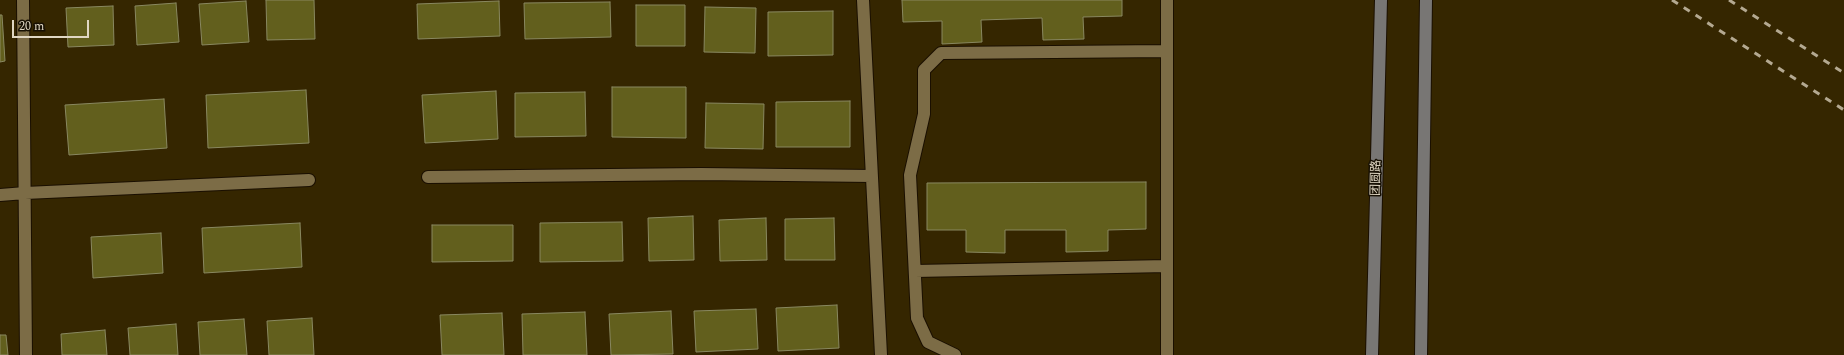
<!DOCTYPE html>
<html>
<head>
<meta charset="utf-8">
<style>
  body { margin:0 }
  #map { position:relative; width:1844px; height:355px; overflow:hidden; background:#352600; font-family:Spectral,serif }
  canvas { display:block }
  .scale { position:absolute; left:12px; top:20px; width:77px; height:18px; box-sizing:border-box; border:2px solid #e0d7c3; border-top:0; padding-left:5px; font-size:12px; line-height:14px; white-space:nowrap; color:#e0d7c3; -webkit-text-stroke:3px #171003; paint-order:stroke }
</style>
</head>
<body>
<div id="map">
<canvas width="1844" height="355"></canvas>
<div class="scale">20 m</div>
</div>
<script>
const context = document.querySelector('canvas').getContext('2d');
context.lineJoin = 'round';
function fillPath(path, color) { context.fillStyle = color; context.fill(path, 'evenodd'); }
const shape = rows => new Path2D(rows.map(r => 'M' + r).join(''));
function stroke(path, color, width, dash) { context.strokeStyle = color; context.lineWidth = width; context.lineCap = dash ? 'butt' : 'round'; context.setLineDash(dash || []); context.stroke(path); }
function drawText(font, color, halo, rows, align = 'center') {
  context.font = font + ' Spectral,"Noto Sans SC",serif'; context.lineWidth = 3; context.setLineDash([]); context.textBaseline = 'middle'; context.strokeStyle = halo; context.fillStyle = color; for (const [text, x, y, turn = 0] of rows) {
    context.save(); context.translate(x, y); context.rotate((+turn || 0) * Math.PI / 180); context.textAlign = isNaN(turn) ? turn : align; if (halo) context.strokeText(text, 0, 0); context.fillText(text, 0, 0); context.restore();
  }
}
const building = shape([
  [266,0,314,0,315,39,267,40,266,0],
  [902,0,1122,0,1122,16,1083,17,1084,39,1043,40,1042,18,981,20,982,42,942,44,942,21,903,22,902,0],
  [246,1,249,42,202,45,199,4,246,1],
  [499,1,500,36,418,39,417,4,499,1],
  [610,2,611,37,525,39,524,3,610,2],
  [176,3,179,42,137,45,135,6,176,3],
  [636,5,685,5,685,46,636,46,636,5],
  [113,6,114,45,68,47,66,8,113,6],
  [705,7,756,8,755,53,704,52,705,7],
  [833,11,833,55,768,56,768,12,833,11],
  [0,15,2,15,5,61,0,62,0,15],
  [612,87,686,87,686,138,612,137,612,87],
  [306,90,309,143,208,148,206,95,306,90],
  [496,91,498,139,425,143,422,95,496,91],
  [585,92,586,136,515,137,515,93,585,92],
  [164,99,167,148,69,155,65,105,164,99],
  [850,101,850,147,776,147,776,102,850,101],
  [706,103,764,104,763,149,705,148,706,103],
  [1146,182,1146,229,1108,230,1108,251,1066,252,1066,230,1005,230,1005,253,966,252,966,230,927,230,927,183,1146,182],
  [693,216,694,260,649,261,648,218,693,216],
  [766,218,767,260,720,261,719,220,766,218],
  [834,218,835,260,785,260,785,219,834,218],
  [622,222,623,261,540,262,540,223,622,222],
  [300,223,302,267,204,273,202,228,300,223],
  [432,225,513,225,513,261,432,262,432,225],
  [161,233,163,273,93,278,91,237,161,233],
  [837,305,839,348,778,351,776,308,837,305],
  [756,309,758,349,696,352,694,311,756,309],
  [671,311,673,354,611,355,609,314,671,311],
  [585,312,587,355,523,355,522,314,585,312],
  [502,313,504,355,442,355,440,315,502,313],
  [312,318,314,355,269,355,267,321,312,318],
  [244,319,247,355,200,355,198,322,244,319],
  [176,324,178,355,130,355,128,328,176,324],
  [105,330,107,355,62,355,61,334,105,330],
  [0,335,6,335,8,355,0,355,0,335]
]);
const street = shape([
  [23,0,26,355],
  [863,0,881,355],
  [428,177,701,174,872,176],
  [0,195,25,193,309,180],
  [915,271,1167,266],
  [955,355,928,342,917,318,910,175,924,114,924,70,941,53,1166,51],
  [1167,355,1167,0]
]);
const secondary = shape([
  [1372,355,1381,0],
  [1421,355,1426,0]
]);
const rail = shape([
  [1672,0,1844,110],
  [1729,0,1844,73]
]);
const streetNames = [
  ["团圆路",1377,178,-89]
];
fillPath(building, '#625f1d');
stroke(building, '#898860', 1);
stroke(street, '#1a0f00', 14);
stroke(secondary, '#1a0f00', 14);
stroke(street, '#7c6c46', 12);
stroke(secondary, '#787674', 12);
stroke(rail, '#b4a991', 3, [7, 7]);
drawText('12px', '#e0d7c3', '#171003', streetNames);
</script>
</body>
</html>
